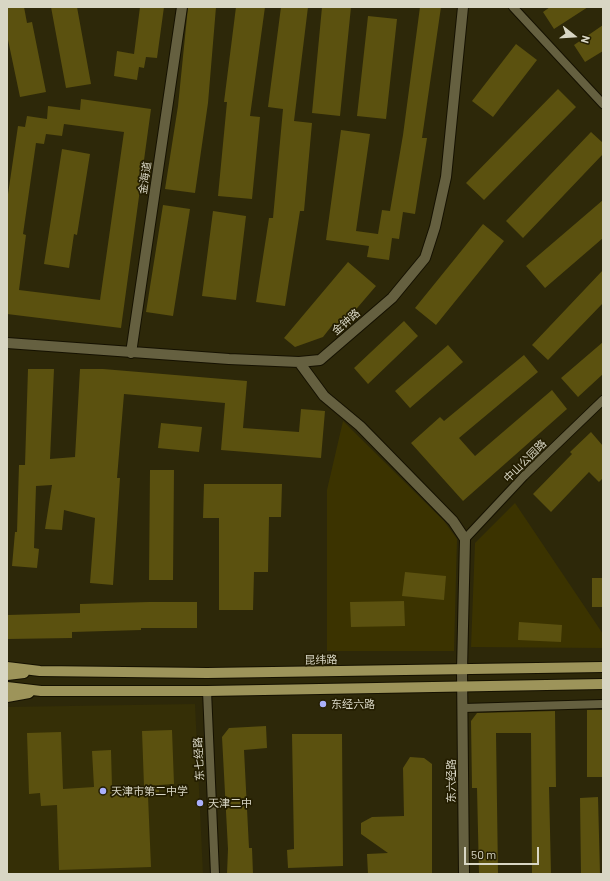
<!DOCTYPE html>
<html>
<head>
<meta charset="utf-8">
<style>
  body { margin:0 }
  #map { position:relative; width:610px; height:881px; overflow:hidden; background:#2d2809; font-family:Barlow,sans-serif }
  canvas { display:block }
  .frame { position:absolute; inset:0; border:8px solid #d8d6c4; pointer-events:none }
  .north { position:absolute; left:554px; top:16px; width:40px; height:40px; -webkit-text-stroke:3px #241e01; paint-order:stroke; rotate:107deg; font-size:11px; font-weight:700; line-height:16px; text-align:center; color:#d8d6c4 }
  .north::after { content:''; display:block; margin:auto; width:14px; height:18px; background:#d8d6c4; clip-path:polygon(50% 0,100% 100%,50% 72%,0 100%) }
  .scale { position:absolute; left:464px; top:847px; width:75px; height:18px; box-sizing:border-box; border:2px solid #d8d6c4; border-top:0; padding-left:5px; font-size:12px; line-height:14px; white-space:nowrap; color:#d8d6c4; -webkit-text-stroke:3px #241e01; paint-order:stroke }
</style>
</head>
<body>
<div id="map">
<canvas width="610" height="881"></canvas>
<div class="frame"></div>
<div class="north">N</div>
<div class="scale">50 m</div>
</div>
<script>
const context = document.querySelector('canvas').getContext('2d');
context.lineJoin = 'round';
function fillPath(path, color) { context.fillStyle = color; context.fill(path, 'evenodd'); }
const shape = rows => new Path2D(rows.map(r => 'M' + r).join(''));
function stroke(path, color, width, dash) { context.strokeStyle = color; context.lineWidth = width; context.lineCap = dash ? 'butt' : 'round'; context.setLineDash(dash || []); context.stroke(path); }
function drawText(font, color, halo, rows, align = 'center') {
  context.font = font + ' Barlow,"Noto Sans SC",sans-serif'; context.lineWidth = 3.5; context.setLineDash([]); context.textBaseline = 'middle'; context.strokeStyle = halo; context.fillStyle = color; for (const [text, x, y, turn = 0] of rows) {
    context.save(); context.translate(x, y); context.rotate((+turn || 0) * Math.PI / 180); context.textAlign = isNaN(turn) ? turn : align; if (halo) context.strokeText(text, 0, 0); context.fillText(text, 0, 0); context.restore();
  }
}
const built = shape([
  [195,704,203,874,7,874,7,707]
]);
const green = shape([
  [343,421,444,521,457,539,454,651,327,651,327,490],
  [515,503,603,634,603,648,471,647,475,543]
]);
const building = shape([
  [7,7,24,7,27,23,32,22,46,92,20,97,7,35],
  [51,7,77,7,91,84,66,88],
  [140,7,164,7,157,58,146,57,144,68,139,67,137,80,114,76,117,51,134,54],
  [188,7,216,7,208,103,195,193,165,189,178,106],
  [236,7,265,7,250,116,260,117,252,199,218,196,227,102,224,102],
  [281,7,308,7,294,121,312,123,304,211,300,211,285,306,256,302,269,218,273,218,283,109,268,107],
  [322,7,351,7,340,116,312,113],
  [420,7,441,7,422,138,427,138,415,214,403,212,399,239,392,238,389,260,367,257,369,246,326,240,341,130,370,134,356,231,378,234,382,210,390,211,403,135],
  [550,7,588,7,554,29,543,12],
  [368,16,397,19,386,119,357,116],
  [603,25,603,51,585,62,574,45],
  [516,44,537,60,493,117,472,101],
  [558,89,576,107,484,200,466,183],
  [81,99,151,109,121,328,7,314,7,201,18,126,25,127,27,116,47,119,48,106,80,110],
  [64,124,124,132,100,300,19,290,26,235,23,234,36,143,44,144,46,134,62,136],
  [591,132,603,143,603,154,523,238,506,221],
  [62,149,90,154,77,235,74,234,69,268,44,264],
  [603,200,603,238,545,288,526,266],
  [163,205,190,209,173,316,146,312],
  [213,211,246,216,236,300,202,296],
  [483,224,504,241,436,325,415,308],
  [348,262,376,286,340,328,334,323,323,337,295,347,284,338],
  [603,270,603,303,548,360,532,345],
  [404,321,418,336,368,384,354,368],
  [603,342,603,374,578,397,561,378],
  [448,345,463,362,410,408,395,391],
  [524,355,538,372,459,438,475,456,552,390,567,409,463,501,411,443,440,417,444,421],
  [28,369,54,369,50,459,75,457,80,369,103,369,247,381,243,428,299,432,301,409,325,411,321,458,221,450,225,403,124,394,117,478,120,478,113,585,90,583,95,518,64,510,62,530,45,529,52,485,36,486,34,548,39,549,37,568,12,566,15,532,17,532,19,465,25,465],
  [161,423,202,427,199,452,158,448],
  [591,432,603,446,603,478,599,482,589,472,551,512,533,494,572,454,570,452],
  [150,470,174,470,173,580,149,580],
  [204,484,282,484,281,517,269,517,268,572,254,572,253,610,219,610,219,518,203,518],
  [405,572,446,576,444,600,402,596],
  [592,578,603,578,603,607,592,607],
  [404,601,405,626,351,627,350,602],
  [149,602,197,602,197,628,141,628,141,630,72,632,72,638,7,639,7,615,80,613,80,604],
  [519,622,562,625,561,642,518,640],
  [587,710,603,710,603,777,587,777],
  [555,711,556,787,549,787,551,874,532,874,531,733,496,733,498,874,479,874,477,788,472,788,471,721,477,713],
  [266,726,267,748,244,750,249,848,252,848,253,874,227,874,228,849,222,737,229,728],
  [172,730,174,784,159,785,159,796,148,796,151,867,59,870,57,805,41,806,40,793,29,794,27,733,61,732,63,789,94,787,92,751,111,750,112,787,144,786,142,731],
  [292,734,342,734,343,866,288,868,287,850,294,849],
  [410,757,424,758,432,764,432,874,368,874,367,854,388,853,361,834,361,823,372,817,404,816,403,768],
  [598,797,600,874,581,874,580,798]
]);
const street = shape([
  [513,7,603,104],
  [465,539,524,476,603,400],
  [207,691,215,874],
  [463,708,603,704]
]);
const secondary = shape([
  [7,343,229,359,299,362,320,360,392,298,425,258,435,227,446,177,463,7],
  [131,353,182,7],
  [299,362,324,396,360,426,453,521,465,539,462,670,464,874]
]);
const primary = shape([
  [7,667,40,671,207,673,603,667],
  [7,675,24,673],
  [7,687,41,691,207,691,603,684],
  [7,697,29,693]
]);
const markers = [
  [323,704,4,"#aab0fb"],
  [103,791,4,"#aab0fb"],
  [200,803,4,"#aab0fb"]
];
const streetNames = [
  ["金海道",145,178,-82],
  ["金钟路",346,322,-41],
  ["中山公园路",525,461,-45],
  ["昆纬路",321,660,-1],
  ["东七经路",199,759,-93],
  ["东六经路",451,781,-90]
];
const poiNames = [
  ["东经六路",331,704],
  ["天津市第二中学",111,791],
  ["天津二中",208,803]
];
fillPath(built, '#352f06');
fillPath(green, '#3b3300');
fillPath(building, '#5b510f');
stroke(street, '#151100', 10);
stroke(secondary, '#151100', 12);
stroke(primary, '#151100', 12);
stroke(street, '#656040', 8);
stroke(secondary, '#656040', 10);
stroke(primary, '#9d945a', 10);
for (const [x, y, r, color] of markers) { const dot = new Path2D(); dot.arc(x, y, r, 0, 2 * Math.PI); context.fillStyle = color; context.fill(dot); stroke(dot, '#241e01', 1.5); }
drawText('11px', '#d8d6c4', '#241e01', streetNames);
drawText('11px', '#d8d6c4', '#241e01', poiNames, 'left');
</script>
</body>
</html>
